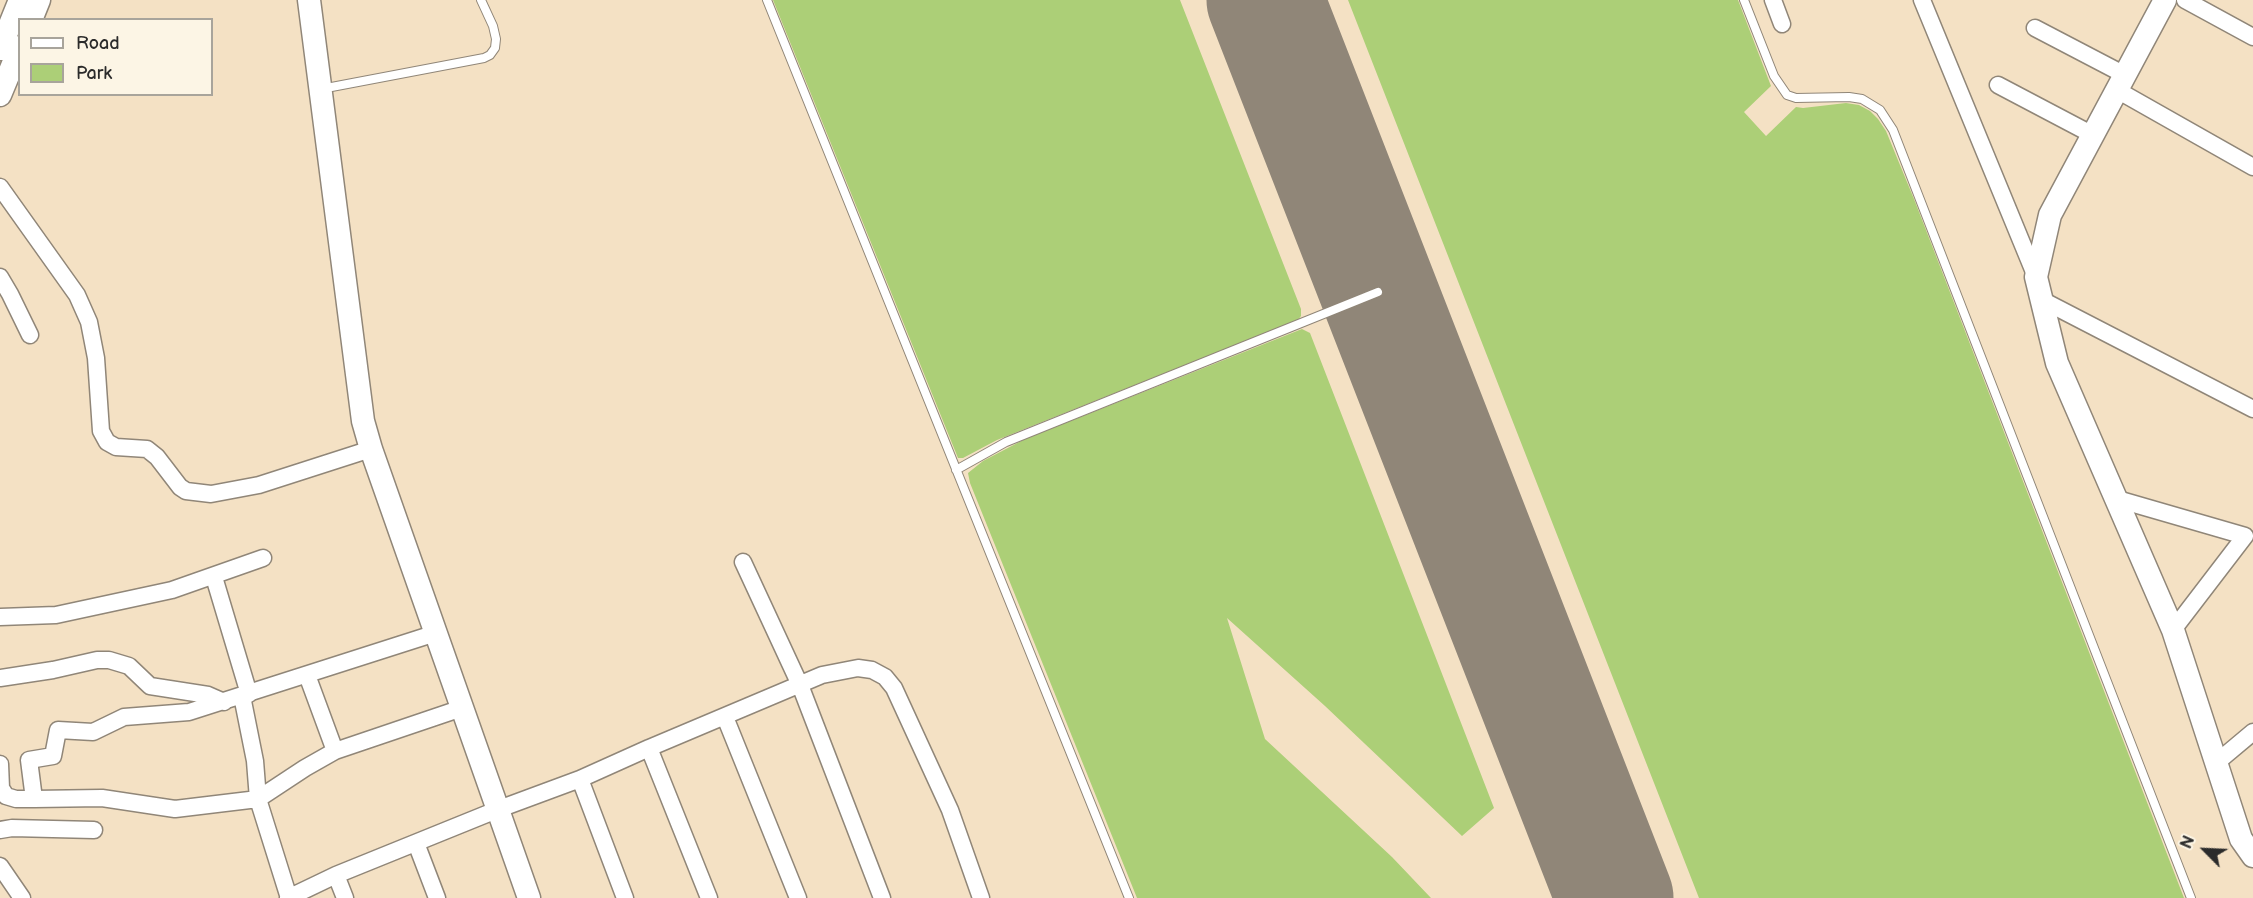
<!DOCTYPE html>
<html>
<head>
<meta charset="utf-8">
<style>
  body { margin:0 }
  #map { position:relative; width:2253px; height:898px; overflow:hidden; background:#f4e1c4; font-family:"Balsamiq Sans",sans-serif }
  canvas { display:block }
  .legend { position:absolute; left:18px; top:18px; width:195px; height:78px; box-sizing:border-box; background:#fcf5e5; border:2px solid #a8a49b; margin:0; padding:8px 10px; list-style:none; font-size:18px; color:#2b2b2b }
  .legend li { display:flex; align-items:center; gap:12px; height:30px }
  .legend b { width:30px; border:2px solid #a8a49b }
  .north { position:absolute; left:2175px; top:820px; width:60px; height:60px; -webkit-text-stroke:4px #fcf5e5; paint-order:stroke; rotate:294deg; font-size:16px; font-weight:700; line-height:24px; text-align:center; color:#2b2b2b }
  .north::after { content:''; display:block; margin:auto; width:21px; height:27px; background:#2b2b2b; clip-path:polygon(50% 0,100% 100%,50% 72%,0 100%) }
</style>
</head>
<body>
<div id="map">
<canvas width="2253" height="898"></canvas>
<ul class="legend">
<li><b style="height:8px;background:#fff"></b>Road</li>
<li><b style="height:16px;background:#accf77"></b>Park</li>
</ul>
<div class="north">N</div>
</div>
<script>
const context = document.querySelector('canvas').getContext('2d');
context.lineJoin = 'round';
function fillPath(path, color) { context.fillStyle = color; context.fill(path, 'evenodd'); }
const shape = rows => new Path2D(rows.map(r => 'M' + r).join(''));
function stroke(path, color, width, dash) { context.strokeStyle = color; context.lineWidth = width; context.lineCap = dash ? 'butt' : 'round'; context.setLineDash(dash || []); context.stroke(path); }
const green = shape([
  [773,0,1180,0,1301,309,1301,316,1298,320,997,440,963,458,958,458],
  [1348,0,1738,0,1771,86,1744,112,1766,136,1796,107,1803,108,1846,103,1859,105,1870,111,1878,119,1886,131,1914,199,2184,898,1699,898],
  [1302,329,1310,333,1494,808,1462,836,1325,706,1227,618,1265,739,1392,857,1431,898,1137,898,970,483,968,473,983,461,1025,439]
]);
const runway = shape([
  [1265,0,1615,898]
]);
const lane = shape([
  [767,0,1129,898],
  [1744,0,1774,76,1787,95,1796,98,1849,97,1862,99,1880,110,1893,130,2191,898],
  [321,89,484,58,490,55,495,48,496,39,493,26,481,0],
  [956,470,1006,442,1378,292]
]);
const street = shape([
  [1773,0,1782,24],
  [1922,0,2036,277],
  [2185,0,2253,37],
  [2035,28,2125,75],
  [1998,85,2093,135],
  [2117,90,2253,167],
  [0,187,77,295,89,322,96,358,101,431,107,442,116,447,147,449,157,457,180,487,186,491,211,494,259,485,371,449],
  [0,277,10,294,30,335],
  [2042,300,2253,409],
  [2117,499,2245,536,2173,630],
  [743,562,800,685,882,898],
  [214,577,249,694],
  [0,617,56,615,172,590,263,558],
  [436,633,189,712,124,717,93,732,58,730,53,756,29,760,34,799,102,798,175,809,258,799,305,768,335,751,462,708],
  [307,675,335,751],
  [0,678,53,670,97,660,109,660,129,666,150,686,208,695,224,702],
  [242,696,255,761,258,799,289,898],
  [725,717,798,898],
  [649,748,709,898],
  [2216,763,2253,732],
  [0,764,1,788,6,796,16,799,34,799],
  [580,779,625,898],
  [0,830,12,828,94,830],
  [416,843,437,898],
  [0,866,22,898],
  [336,875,345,898],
  [288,898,336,875,499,809,580,779,649,748,822,675,858,668,872,670,885,677,894,688,950,810,981,898]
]);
const secondary = shape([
  [309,0,363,421,371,449,529,898],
  [2165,0,2050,215,2036,277,2057,363,2173,630,2241,839,2253,856],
  [31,20,39,0],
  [0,49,20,0],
  [0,95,20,47]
]);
fillPath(green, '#accf77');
stroke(runway, '#908678', 117);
stroke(lane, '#908678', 10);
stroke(street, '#908678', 19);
stroke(secondary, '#908678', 25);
stroke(lane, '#fff', 8);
stroke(street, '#fff', 16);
stroke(secondary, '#fff', 22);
</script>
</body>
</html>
